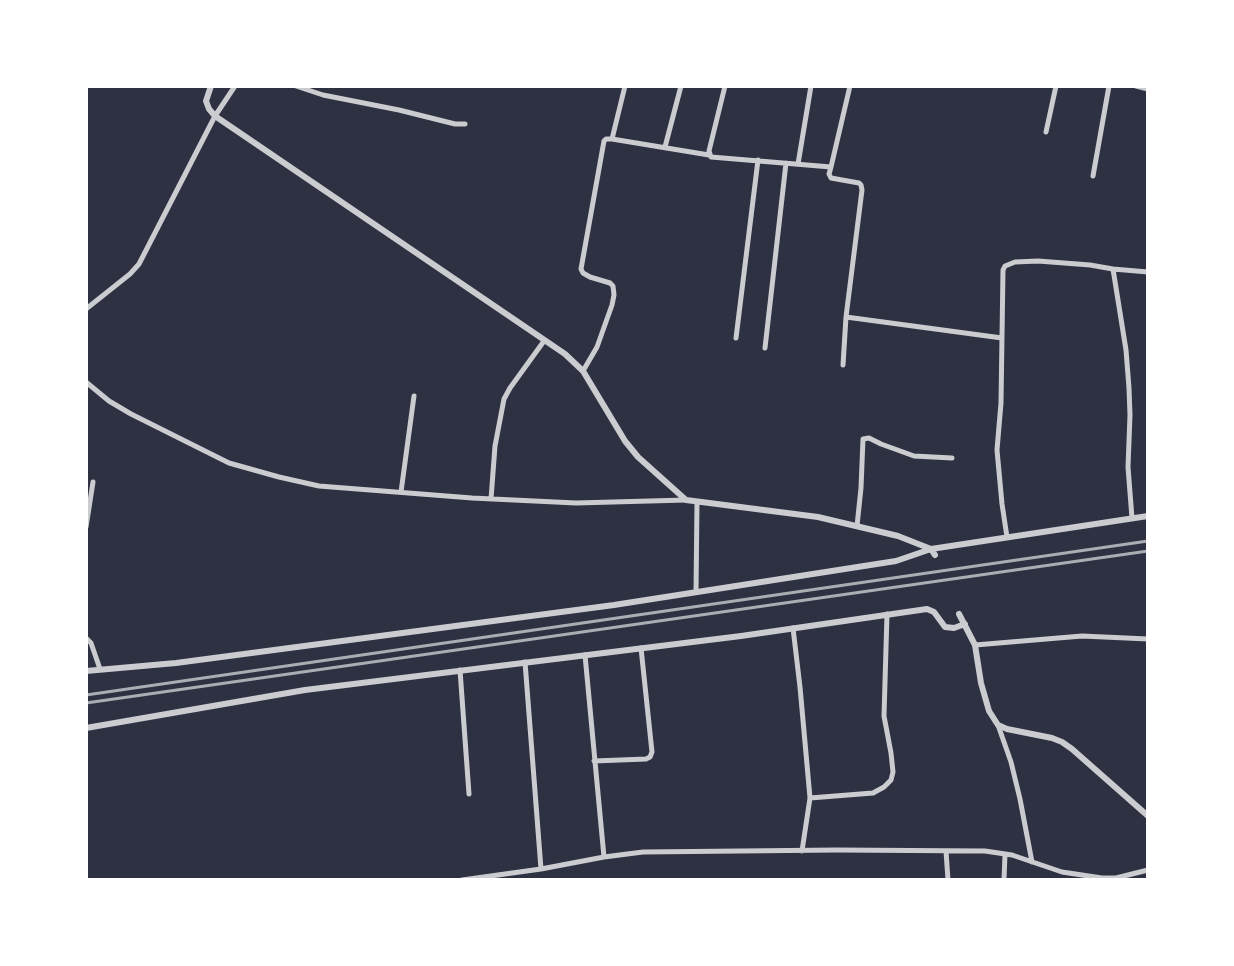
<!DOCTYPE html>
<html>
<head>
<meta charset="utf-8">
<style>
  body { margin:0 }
  #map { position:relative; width:1234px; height:966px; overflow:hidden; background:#2d3142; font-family:"DM Sans",sans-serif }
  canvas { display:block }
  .frame { position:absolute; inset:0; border:88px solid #fff; pointer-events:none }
</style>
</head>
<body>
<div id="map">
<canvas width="1234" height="966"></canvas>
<div class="frame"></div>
</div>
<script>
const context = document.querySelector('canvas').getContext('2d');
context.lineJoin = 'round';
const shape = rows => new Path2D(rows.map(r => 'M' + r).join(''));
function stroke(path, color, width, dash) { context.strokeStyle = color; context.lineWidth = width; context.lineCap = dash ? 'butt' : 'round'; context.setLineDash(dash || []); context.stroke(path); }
const minor = shape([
  [296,86,323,95,399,110,455,124,465,124],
  [725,86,709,151,711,157,831,167,850,86],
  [1136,86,1148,89],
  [1046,132,1056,86],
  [612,139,625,86],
  [665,147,681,86],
  [798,164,811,86],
  [831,167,829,174,831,178,859,183,861,185,862,190,846,317,843,365],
  [1093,176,1109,86],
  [1113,269,1148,272],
  [86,309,130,274,139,264,215,116,235,86],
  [846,317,1002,338],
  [736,338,758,160],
  [765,348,786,163],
  [583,371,597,347,612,305,614,295,613,286,610,283,590,277,583,273,581,269,604,141,606,139,612,139,709,155],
  [86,382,109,401,131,414,229,463,279,477,319,486,472,498,576,503,686,500],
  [401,492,414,396],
  [491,499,495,446,504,399,510,388,544,341],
  [857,526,861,488,863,439,869,438,881,444,914,456,952,458],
  [86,527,93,482],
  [1007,537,1002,504,997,450,1001,403,1003,270,1005,266,1015,262,1038,261,1090,265,1113,269,1126,350,1129,388,1130,415,1128,467,1132,518],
  [696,592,697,502],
  [793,628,800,687,810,798,802,851],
  [86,638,91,643,100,669],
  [975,645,1082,636,1148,639],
  [585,655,604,857],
  [525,662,541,869],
  [460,670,469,794],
  [998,725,1011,762,1020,799,1032,862],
  [594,761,646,759,650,757,652,752,641,648],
  [810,798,873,793,884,787,891,780,893,772,891,753,884,716,887,614],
  [946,851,948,880],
  [462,880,541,869,604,857,643,852,837,850,985,851,1012,855,1062,872,1102,878,1116,878,1148,870],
  [1004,880,1005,854]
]);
const tertiary = shape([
  [211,86,206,101,209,109,215,116,565,354,583,371,625,441,638,457,686,500,818,517,898,536,931,549,935,555],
  [959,614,975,645,981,683,989,711,998,725,1007,729,1052,738,1062,742,1072,749,1148,816],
  [86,671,176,663,614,605,896,561,931,549,1148,516],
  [86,728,305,690,741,636,927,609,934,612,945,627,954,628,965,624]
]);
const rail = shape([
  [86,695,1148,541],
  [86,703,1148,551]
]);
stroke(minor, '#caccd0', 5);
stroke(tertiary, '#caccd0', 6);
stroke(rail, '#abadb3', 3);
</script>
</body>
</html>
